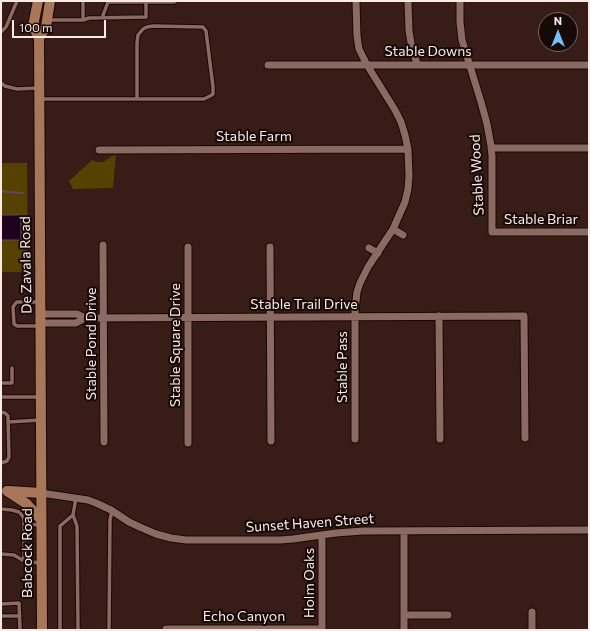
<!DOCTYPE html>
<html>
<head>
<meta charset="utf-8">
<style>
  body { margin:0 }
  #map { position:relative; width:590px; height:631px; overflow:hidden; background:#371c17; font-family:Commissioner,sans-serif }
  canvas { display:block }
  .frame { position:absolute; inset:0; border:2px solid #fdeae6; pointer-events:none }
  .north { position:absolute; left:538px; top:12px; width:40px; height:40px; box-sizing:border-box; background:#160a08; border:1px solid #726461; border-radius:50%; rotate:0deg; font-size:11px; font-weight:700; line-height:16px; text-align:center; color:#fdeae6 }
  .north::after { content:''; display:block; margin:auto; width:14px; height:18px; background:#77bff7; clip-path:polygon(50% 0,100% 100%,50% 72%,0 100%) }
  .scale { position:absolute; left:12px; top:20px; width:94px; height:18px; box-sizing:border-box; border:2px solid #fdeae6; border-top:0; padding-left:5px; font-size:12px; line-height:14px; white-space:nowrap; color:#fdeae6; -webkit-text-stroke:3px #160a08; paint-order:stroke }
</style>
</head>
<body>
<div id="map">
<canvas width="590" height="631"></canvas>
<div class="frame"></div>
<div class="north">N</div>
<div class="scale">100 m</div>
</div>
<script>
const context = document.querySelector('canvas').getContext('2d');
context.lineJoin = 'round';
function fillPath(path, color) { context.fillStyle = color; context.fill(path, 'evenodd'); }
const shape = rows => new Path2D(rows.map(r => 'M' + r).join(''));
function stroke(path, color, width, dash) { context.strokeStyle = color; context.lineWidth = width; context.lineCap = dash ? 'butt' : 'round'; context.setLineDash(dash || []); context.stroke(path); }
function drawText(font, color, halo, rows, align = 'center') {
  context.font = font + ' Commissioner,sans-serif'; context.lineWidth = 4; context.setLineDash([]); context.textBaseline = 'middle'; context.strokeStyle = halo; context.fillStyle = color; for (const [text, x, y, turn = 0] of rows) {
    context.save(); context.translate(x, y); context.rotate((+turn || 0) * Math.PI / 180); context.textAlign = isNaN(turn) ? turn : align; if (halo) context.strokeText(text, 0, 0); context.fillText(text, 0, 0); context.restore();
  }
}
const green = shape([
  [116,155,113,188,73,189,69,181,92,160,97,162,103,162,112,156],
  [1,163,27,163,28,272,1,272]
]);
const water = shape([
  [1,215,21,215,21,240,1,240,1,215]
]);
const stream = shape([
  [1,191,8,192,23,193]
]);
const lane = shape([
  [102,18,108,2,174,2,176,1],
  [48,20,83,20,89,18,146,17,146,1],
  [83,20,83,1],
  [1,32,6,27,17,1],
  [1,83,5,86,17,89,38,88],
  [40,99,204,99,210,96,213,94,213,87,206,31,203,27,153,26,147,27,143,29,138,35,137,43,137,99],
  [39,302,17,302,15,304,13,307,14,324,17,326,40,326],
  [1,383,12,383,12,368],
  [1,397,40,397],
  [1,412,5,413,8,416,9,457,7,461,1,463],
  [8,422,40,420],
  [1,509,12,510,19,512,21,514,23,517,24,520,24,561],
  [73,515,77,526,78,630],
  [24,524,41,525],
  [1,554,14,555,24,561,40,563],
  [1,604,19,603,20,630],
  [1,616,20,616],
  [60,630,60,526,73,515,76,498],
  [109,630,110,520,112,511]
]);
const street = shape([
  [408,1,409,31,411,43,417,64],
  [460,1,460,22,462,40,481,102,487,124,491,146,492,156,492,232,589,232],
  [268,65,589,65],
  [491,148,589,148],
  [99,150,408,149],
  [393,229,403,235],
  [103,245,104,442],
  [188,247,188,443],
  [270,247,271,441],
  [369,248,378,253],
  [41,314,77,314,85,318,524,316,525,438],
  [439,316,440,439],
  [41,323,76,323,85,318],
  [355,439,355,310,357,292,360,283,368,267,393,229,405,202,408,189,409,176,408,149,405,135,401,122,395,110,367,65,359,49,357,36,356,1],
  [41,493,88,500,96,503,111,510,129,522,142,528,156,534,171,538,186,540,280,540,293,539,336,533,363,531,589,530],
  [404,531,404,630],
  [322,535,322,630],
  [532,612,532,630],
  [404,615,448,615],
  [166,629,322,629]
]);
const secondary = shape([
  [38,1,33,26,39,38,42,630],
  [39,38,46,27,50,1],
  [7,491,27,504,41,520],
  [9,491,41,493]
]);
const streetNames = [
  ["Stable Downs",428,51],
  ["Stable Farm",254,136],
  ["Stable Wood",477,175,-93],
  ["Stable Briar",541,219],
  ["De Zavala Road",26,265,-91],
  ["Stable Trail Drive",304,304],
  ["Stable Pond Drive",91,344,-90],
  ["Stable Square Drive",175,345,-90],
  ["Stable Pass",342,367,-90],
  ["Sunset Haven Street",310,523,-4],
  ["Babcock Road",27,553,-90],
  ["Holm Oaks",309,583,-90],
  ["Echo Canyon",244,616]
];
fillPath(green, '#554200');
fillPath(water, '#21021e');
stroke(water, '#63485a', 1);
stroke(stream, '#63485a', 2);
stroke(lane, '#1d0603', 5.5);
stroke(street, '#1d0603', 9);
stroke(secondary, '#1d0603', 12);
stroke(lane, '#8b6a63', 3.5);
stroke(street, '#8b6a63', 7);
stroke(secondary, '#a87658', 10);
drawText('14px', '#fdeae6', '#160a08', streetNames);
</script>
</body>
</html>
